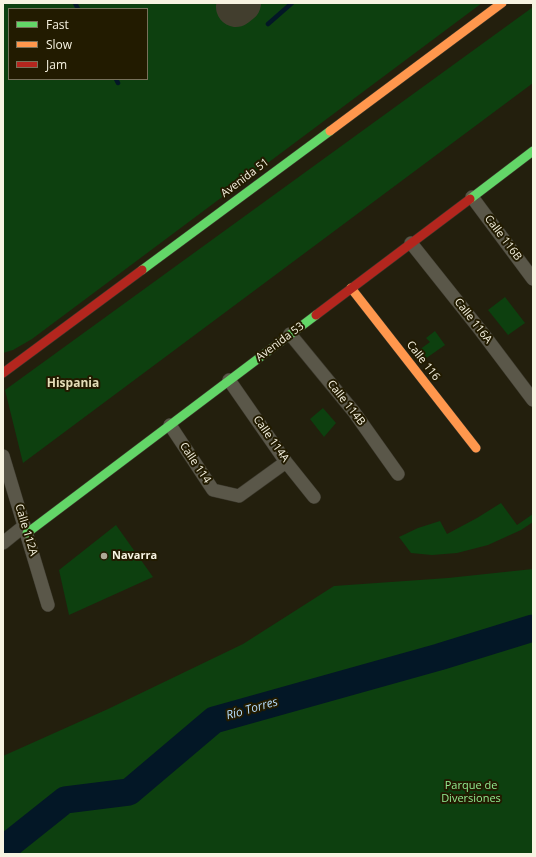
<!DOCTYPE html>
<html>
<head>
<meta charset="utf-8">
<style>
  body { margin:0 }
  #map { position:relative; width:536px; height:857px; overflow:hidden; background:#231f0d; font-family:"Open Sans",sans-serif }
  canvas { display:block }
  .frame { position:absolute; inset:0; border:4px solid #f7f3e1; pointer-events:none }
  .legend { position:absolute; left:8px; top:8px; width:140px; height:72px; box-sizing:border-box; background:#221b00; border:1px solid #77715a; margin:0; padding:5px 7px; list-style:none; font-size:12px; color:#f7f3e1 }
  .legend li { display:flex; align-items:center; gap:8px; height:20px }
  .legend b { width:20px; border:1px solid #77715a }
</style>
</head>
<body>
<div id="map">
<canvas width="536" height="857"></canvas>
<div class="frame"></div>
<ul class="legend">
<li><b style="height:5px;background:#63d668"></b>Fast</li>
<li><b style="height:5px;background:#ff974d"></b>Slow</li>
<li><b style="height:5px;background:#b3261e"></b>Jam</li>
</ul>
</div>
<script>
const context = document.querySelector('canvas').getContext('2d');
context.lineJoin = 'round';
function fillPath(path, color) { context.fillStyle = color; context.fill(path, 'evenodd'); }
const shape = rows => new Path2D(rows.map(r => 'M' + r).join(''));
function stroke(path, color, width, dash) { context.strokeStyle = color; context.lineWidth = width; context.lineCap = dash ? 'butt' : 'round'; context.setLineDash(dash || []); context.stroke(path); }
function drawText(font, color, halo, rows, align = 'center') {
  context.font = font + ' "Open Sans",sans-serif'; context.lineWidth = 4; context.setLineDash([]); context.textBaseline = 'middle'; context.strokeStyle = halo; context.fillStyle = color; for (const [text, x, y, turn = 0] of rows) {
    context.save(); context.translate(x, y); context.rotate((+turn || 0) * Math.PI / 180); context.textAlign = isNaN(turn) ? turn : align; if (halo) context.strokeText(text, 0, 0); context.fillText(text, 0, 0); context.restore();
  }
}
const green = shape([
  [3,3,226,3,238,19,260,3,482,3,32,339,13,350,3,353],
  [9,9,147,9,147,79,9,79],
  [533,7,533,83,23,463,5,390],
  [505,297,525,323,508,335,488,310],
  [435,331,445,345,425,359,415,353,430,342,426,338],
  [323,408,336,423,324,437,310,419],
  [501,503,517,525,533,514,533,522,521,530,488,545,457,553,432,555,411,553,399,537,418,528,440,521,447,534,477,518],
  [116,525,153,577,69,615,59,570],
  [533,569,533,854,3,854,3,756,108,709,243,644,334,586,448,578]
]);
const stream = shape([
  [75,3,78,9],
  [268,24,292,3],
  [116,79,118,83]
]);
const river = shape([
  [3,847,6,847,65,800,129,792,214,720,439,657,533,628]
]);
const taxiway = shape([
  [236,7,241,3]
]);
const street = shape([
  [472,197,533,279],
  [411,243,481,331,533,400],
  [290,334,354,412,398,474],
  [229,380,286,462,314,497],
  [170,425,213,490,239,496,286,462],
  [3,456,48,605],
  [3,543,24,526]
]);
const fast = shape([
  [470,199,533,151],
  [142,270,330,131],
  [27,533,316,315]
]);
const slow = shape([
  [330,131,502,3],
  [351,288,476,448]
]);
const jam = shape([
  [316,315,470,199],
  [3,373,142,270]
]);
const markers = [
  [104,556,4,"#ada997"]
];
const streetNames = [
  ["Avenida 51",245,178,-37],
  ["Calle 116B",503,238,53],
  ["Calle 116A",473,321,52],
  ["Avenida 53",280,342,-37],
  ["Calle 116",423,361,52],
  ["Calle 114B",346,403,52],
  ["Calle 114A",271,439,55],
  ["Calle 114",195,463,56],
  ["Calle 112A",26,530,73]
];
const poiNames = [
  ["Navarra",112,556]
];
const parkNames = [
  ["Parque de",471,786],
  ["Diversiones",471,799]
];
const neighbourhoodNames = [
  ["Hispania",73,384]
];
const waterNames = [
  ["Río Torres",252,709,-16]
];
fillPath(green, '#0d400f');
stroke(stream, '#031726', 4.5);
stroke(river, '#031726', 27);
stroke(taxiway, '#423e2e', 40);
stroke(street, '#3b382c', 14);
stroke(fast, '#3b382c', 10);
stroke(slow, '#3b382c', 10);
stroke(jam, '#3b382c', 10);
stroke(street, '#5a5749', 13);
stroke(fast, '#63d668', 9);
stroke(slow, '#ff974d', 9);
stroke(jam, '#b3261e', 9);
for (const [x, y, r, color] of markers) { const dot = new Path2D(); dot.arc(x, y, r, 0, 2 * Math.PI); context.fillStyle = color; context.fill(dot); stroke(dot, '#221b00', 1.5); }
drawText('11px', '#f7f3e1', '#221b00', streetNames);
drawText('bold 11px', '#f7f3e1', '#221b00', poiNames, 'left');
drawText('11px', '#93ed92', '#221b00', parkNames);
drawText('bold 12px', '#e5ddb8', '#221b00', neighbourhoodNames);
drawText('italic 12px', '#b4dbfb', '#221b00', waterNames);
</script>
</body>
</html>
